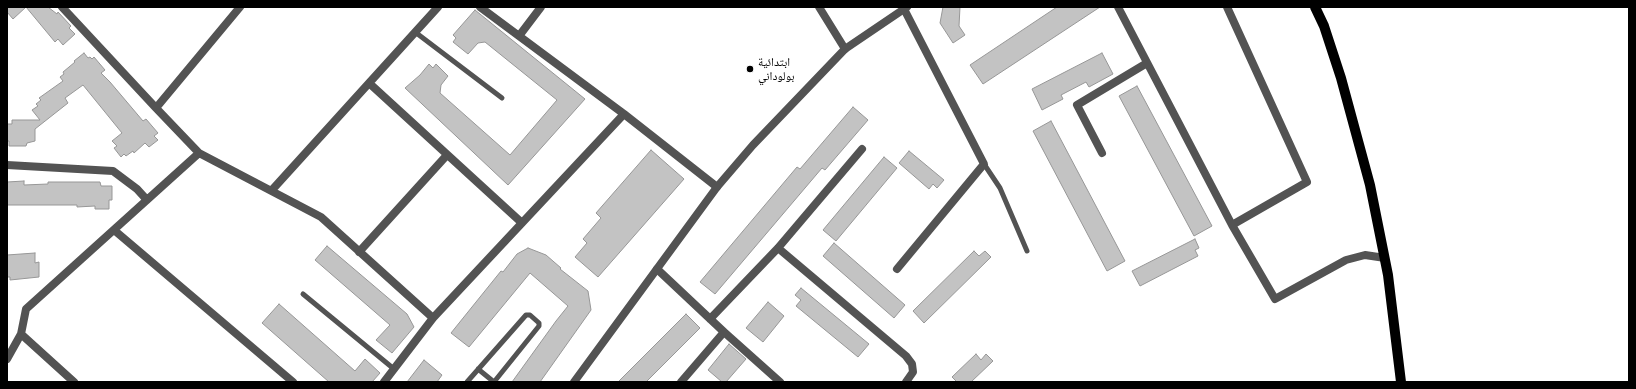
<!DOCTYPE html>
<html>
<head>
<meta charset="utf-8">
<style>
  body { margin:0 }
  #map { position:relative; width:1636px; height:389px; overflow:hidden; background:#fff; font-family:Lato,sans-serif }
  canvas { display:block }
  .frame { position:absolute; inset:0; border:8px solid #000; pointer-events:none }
</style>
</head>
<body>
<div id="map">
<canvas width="1636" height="389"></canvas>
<div class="frame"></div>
</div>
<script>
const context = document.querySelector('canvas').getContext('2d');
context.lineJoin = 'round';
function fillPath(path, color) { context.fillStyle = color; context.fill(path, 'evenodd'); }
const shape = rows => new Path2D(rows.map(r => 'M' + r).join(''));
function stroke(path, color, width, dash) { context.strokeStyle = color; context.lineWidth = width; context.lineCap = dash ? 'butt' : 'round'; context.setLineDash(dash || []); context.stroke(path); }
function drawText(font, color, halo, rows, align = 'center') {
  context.font = font + ' Lato,"Noto Naskh Arabic",sans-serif'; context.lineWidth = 4; context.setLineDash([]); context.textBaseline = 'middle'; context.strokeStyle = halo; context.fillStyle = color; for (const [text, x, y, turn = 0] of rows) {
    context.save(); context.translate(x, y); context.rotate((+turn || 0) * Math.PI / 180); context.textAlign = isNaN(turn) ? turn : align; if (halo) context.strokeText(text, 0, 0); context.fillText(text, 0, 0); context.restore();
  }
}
const building = shape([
  [7,7,48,7,57,14,58,12,71,26,69,28,75,34,63,45,58,39,55,42,26,7,13,19,7,12,7,7],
  [943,7,960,7,959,26,965,35,953,43,940,23,943,7],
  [1057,7,1100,7,983,84,970,65,1057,7],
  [475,10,585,99,508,185,405,88,420,75,429,64,433,68,436,64,448,76,441,85,440,93,510,155,557,100,485,42,478,43,468,54,453,42,456,38,453,35,475,10],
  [84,53,88,58,90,57,92,59,94,57,105,70,101,73,110,82,143,121,146,119,158,133,154,136,158,140,149,147,145,143,134,153,133,151,126,156,124,154,121,157,114,148,117,146,112,141,122,133,83,85,65,98,68,103,35,129,35,141,27,143,26,146,9,146,9,141,7,141,7,124,12,124,12,120,40,120,32,110,38,106,36,104,41,100,39,98,63,81,60,77,64,74,63,72,75,62,74,61,84,53],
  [1102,53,1113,74,1089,87,1086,82,1061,95,1063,99,1042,110,1032,89,1102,53],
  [1137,86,1212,226,1194,236,1119,96,1137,86],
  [853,107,868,120,825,170,822,168,715,294,700,282,797,167,800,169,853,107],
  [1051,121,1125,261,1107,271,1033,131,1051,121],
  [651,150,684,179,598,277,575,257,587,243,583,239,601,218,596,213,651,150],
  [909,151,944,180,937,188,933,184,929,189,899,163,909,151],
  [884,157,897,168,836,241,823,230,884,157],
  [24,181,24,185,48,184,48,182,100,182,101,186,112,186,112,200,109,200,109,209,95,209,95,206,77,207,77,205,7,205,7,182,24,181],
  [1195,239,1199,248,1195,250,1198,256,1140,286,1132,271,1195,239],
  [834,243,905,305,894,318,823,256,834,243],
  [327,246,407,314,414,327,392,353,376,340,390,325,315,260,327,246],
  [528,248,546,255,561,268,560,269,588,291,591,310,540,382,512,382,556,321,568,306,530,273,469,347,451,333,501,271,503,272,517,254,528,248],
  [974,251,979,256,985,251,991,257,924,323,913,311,974,251],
  [35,253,35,263,39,262,39,277,10,280,10,277,7,277,7,255,35,253],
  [801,288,869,344,858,357,796,306,801,300,795,295,801,288],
  [768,302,784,316,763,342,746,328,768,302],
  [279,304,355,371,365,359,380,373,372,382,329,382,262,323,279,304],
  [686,314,700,328,646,382,618,382,686,314],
  [729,344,746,359,726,382,722,382,708,370,729,344],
  [976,354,981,360,986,354,993,361,971,382,957,382,952,377,976,354],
  [424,360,442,375,437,382,407,382,424,360]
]);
const service = shape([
  [415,32,502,98],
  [984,164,1000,188,1027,251],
  [303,294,394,369],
  [478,369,494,382],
  [467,382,526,315,530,315,539,323,539,326,494,382]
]);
const minor = shape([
  [62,7,156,108],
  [240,7,156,108,199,153,321,217,433,318,384,382],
  [819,7,845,49],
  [1118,7,1232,225,1307,182,1227,7],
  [519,36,541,7],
  [369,83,522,223],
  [624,114,717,187],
  [1102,153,1077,105,1147,63],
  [7,165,113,171,137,189,147,200],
  [272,190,438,7],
  [1232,225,1275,299,1346,260,1365,255,1385,258],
  [114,230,293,382],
  [778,248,906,356,912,364,913,372,906,382],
  [359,252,447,155],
  [657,269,724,332,681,382],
  [897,269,984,164,904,9],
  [433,318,624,114,480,7],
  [710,319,778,248,862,149],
  [724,332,780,382],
  [21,334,26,309,199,153],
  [7,359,21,334,74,382]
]);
const tertiary = shape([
  [574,382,717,187,753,145,845,49,907,7]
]);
const primary = shape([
  [1315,7,1324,26,1341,78,1370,185,1388,275,1401,382]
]);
const markers = [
  [750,69,4,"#000"]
];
const poiNames = [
  ["ابتدائية",758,62],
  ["بولوداني",758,76]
];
fillPath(building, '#c3c3c3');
stroke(building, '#979797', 1);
stroke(service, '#535353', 5);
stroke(minor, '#535353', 8);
stroke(tertiary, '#535353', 8);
stroke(primary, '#000', 10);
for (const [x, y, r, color] of markers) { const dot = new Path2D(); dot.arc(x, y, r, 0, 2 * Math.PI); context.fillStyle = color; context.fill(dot); stroke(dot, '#fff', 1.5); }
drawText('12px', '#000', '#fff', poiNames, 'left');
</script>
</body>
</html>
